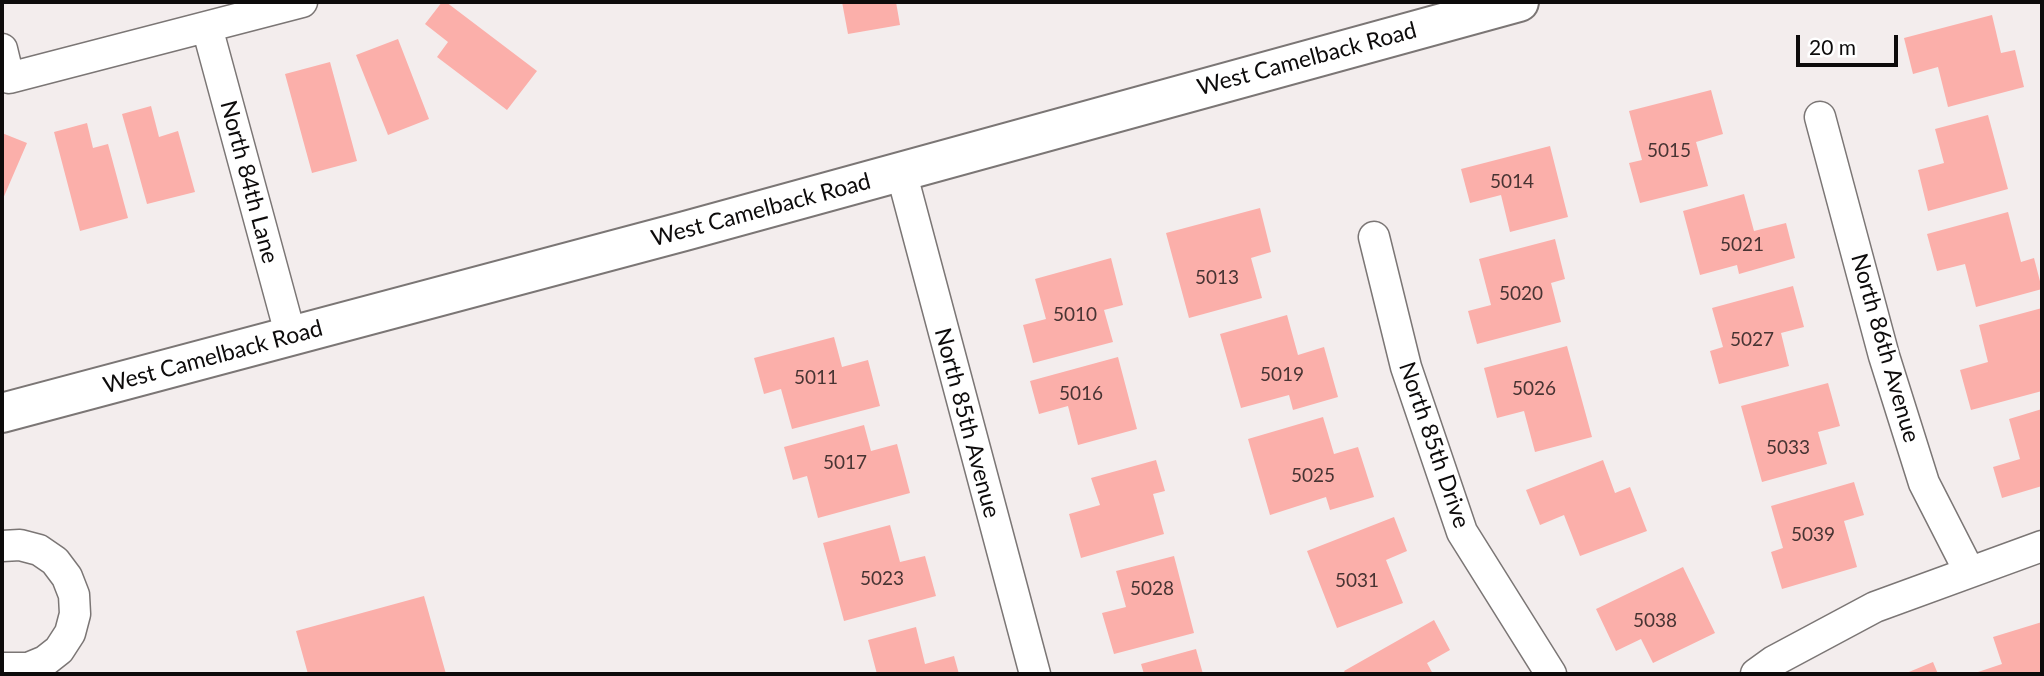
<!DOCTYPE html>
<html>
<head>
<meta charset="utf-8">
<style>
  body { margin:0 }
  #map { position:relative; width:2044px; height:676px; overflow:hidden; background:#f3eded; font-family:Lato,sans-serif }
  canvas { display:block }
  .frame { position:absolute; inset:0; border:4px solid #0d0b0b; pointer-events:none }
  .scale { position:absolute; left:1796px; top:35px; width:102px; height:32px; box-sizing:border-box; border:4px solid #0d0b0b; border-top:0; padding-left:9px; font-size:21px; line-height:24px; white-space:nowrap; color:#0d0b0b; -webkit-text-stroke:5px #fff; paint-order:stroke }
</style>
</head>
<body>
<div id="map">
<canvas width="2044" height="676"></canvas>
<div class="frame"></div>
<div class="scale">20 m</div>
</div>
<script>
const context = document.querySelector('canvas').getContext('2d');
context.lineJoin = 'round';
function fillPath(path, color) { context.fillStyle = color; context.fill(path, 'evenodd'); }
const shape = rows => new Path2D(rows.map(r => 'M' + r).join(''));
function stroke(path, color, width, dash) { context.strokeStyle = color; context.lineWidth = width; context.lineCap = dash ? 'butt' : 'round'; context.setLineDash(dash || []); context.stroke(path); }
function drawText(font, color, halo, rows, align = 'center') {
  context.font = font + ' Lato,sans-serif'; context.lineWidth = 5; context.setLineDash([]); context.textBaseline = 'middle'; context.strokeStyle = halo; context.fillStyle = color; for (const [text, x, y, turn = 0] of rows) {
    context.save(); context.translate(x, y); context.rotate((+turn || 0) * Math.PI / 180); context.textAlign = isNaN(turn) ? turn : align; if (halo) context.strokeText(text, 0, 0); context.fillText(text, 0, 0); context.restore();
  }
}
const building = shape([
  [442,2,446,2,537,71,507,110,437,57,448,42,425,24],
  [842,2,896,2,900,25,848,34],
  [1992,15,2001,53,2015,50,2024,87,1948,107,1938,67,1913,74,1904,38],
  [398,39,429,119,388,135,356,55],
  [330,62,357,161,312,173,285,74],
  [1711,90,1723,134,1696,142,1708,186,1640,203,1629,163,1642,160,1629,111],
  [151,106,159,137,178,131,195,192,147,204,122,114],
  [1988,115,2008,189,1928,211,1918,170,1944,163,1935,129],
  [87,123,93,148,108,144,128,218,80,231,54,132],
  [2,133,27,143,2,201],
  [1550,146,1568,217,1510,232,1501,195,1470,203,1461,169],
  [1744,194,1754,231,1786,223,1795,258,1739,274,1737,265,1700,275,1683,211],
  [1260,208,1271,252,1251,258,1262,298,1189,318,1166,233],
  [2008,212,2021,262,2034,258,2042,289,1976,307,1965,264,1937,271,1927,234],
  [1555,239,1565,279,1551,283,1561,322,1477,344,1468,311,1491,305,1479,259],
  [1111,258,1123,305,1104,310,1113,342,1033,363,1023,325,1046,319,1035,279],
  [1793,286,1804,327,1781,333,1789,366,1719,384,1710,351,1723,347,1712,308],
  [2042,308,2042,391,1971,410,1960,370,1988,362,1979,325],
  [1287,315,1298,355,1324,347,1338,397,1293,410,1289,395,1241,408,1220,334],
  [834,337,842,367,868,360,880,406,792,429,781,389,764,394,754,358],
  [1567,346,1592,437,1535,452,1524,411,1497,418,1484,368],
  [1118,357,1137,429,1078,445,1068,406,1039,414,1030,381],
  [1828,383,1840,426,1818,432,1827,464,1762,482,1741,406],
  [2042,409,2042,486,2002,498,1993,467,2020,459,2009,419],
  [1323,417,1334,454,1358,447,1374,497,1330,510,1326,497,1270,515,1248,439],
  [864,425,871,451,897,444,910,493,818,518,807,476,793,480,784,447],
  [1156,460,1165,491,1153,494,1164,534,1081,558,1069,514,1100,505,1091,478],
  [1603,460,1615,493,1630,487,1647,531,1580,556,1564,515,1540,525,1526,490],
  [1854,482,1864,515,1844,521,1857,567,1782,589,1771,552,1783,548,1771,506],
  [1394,517,1407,551,1386,560,1403,603,1337,628,1307,551],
  [890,525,900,562,925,556,936,596,844,621,823,543],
  [1174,556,1194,633,1114,654,1102,613,1126,607,1116,571],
  [1683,567,1715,633,1653,663,1641,639,1616,651,1596,609],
  [424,596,446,674,308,674,296,631],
  [1434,620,1450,650,1427,663,1433,674,1346,674,1344,671],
  [2042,622,2042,674,1972,674,2002,664,1993,637],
  [916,627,925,664,954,656,959,674,877,674,868,640],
  [1196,649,1203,674,1144,674,1141,664],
  [1933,662,1938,674,1904,674]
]);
const street = shape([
  [207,27,291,337],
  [2,49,9,78,302,2],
  [1820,117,1884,356,1924,483,1969,571],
  [901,171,1035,674],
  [1374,237,1406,367,1462,532,1551,674],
  [2,546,20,545,39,550,55,561,67,577,74,595,75,614,70,633,59,650,45,661,28,668,2,668],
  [1756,674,1774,661,1875,607,2042,546]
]);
const primary = shape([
  [2,413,685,231,1519,2]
]);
const numberNames = [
  ["5015",1669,151],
  ["5014",1512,182],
  ["5021",1742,245],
  ["5013",1217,278],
  ["5020",1521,294],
  ["5010",1075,315],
  ["5027",1752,340],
  ["5019",1282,375],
  ["5011",816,378],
  ["5026",1534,389],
  ["5016",1081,394],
  ["5033",1788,448],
  ["5017",845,463],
  ["5025",1313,476],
  ["5039",1813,535],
  ["5023",882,579],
  ["5031",1357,581],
  ["5028",1152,589],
  ["5038",1655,621]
];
const streetNames = [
  ["West Camelback Road",1307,59,-15],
  ["North 84th Lane",249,182,75],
  ["West Camelback Road",761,210,-15],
  ["North 86th Avenue",1885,348,74],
  ["West Camelback Road",213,357,-15],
  ["North 85th Avenue",967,423,75],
  ["North 85th Drive",1434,445,71]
];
fillPath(building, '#fbafaa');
stroke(street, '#7b7675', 33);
stroke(primary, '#7b7675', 42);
stroke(street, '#fff', 30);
stroke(primary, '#fff', 38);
drawText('19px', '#483433', null, numberNames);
drawText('23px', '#0d0b0b', '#fff', streetNames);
</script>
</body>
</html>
